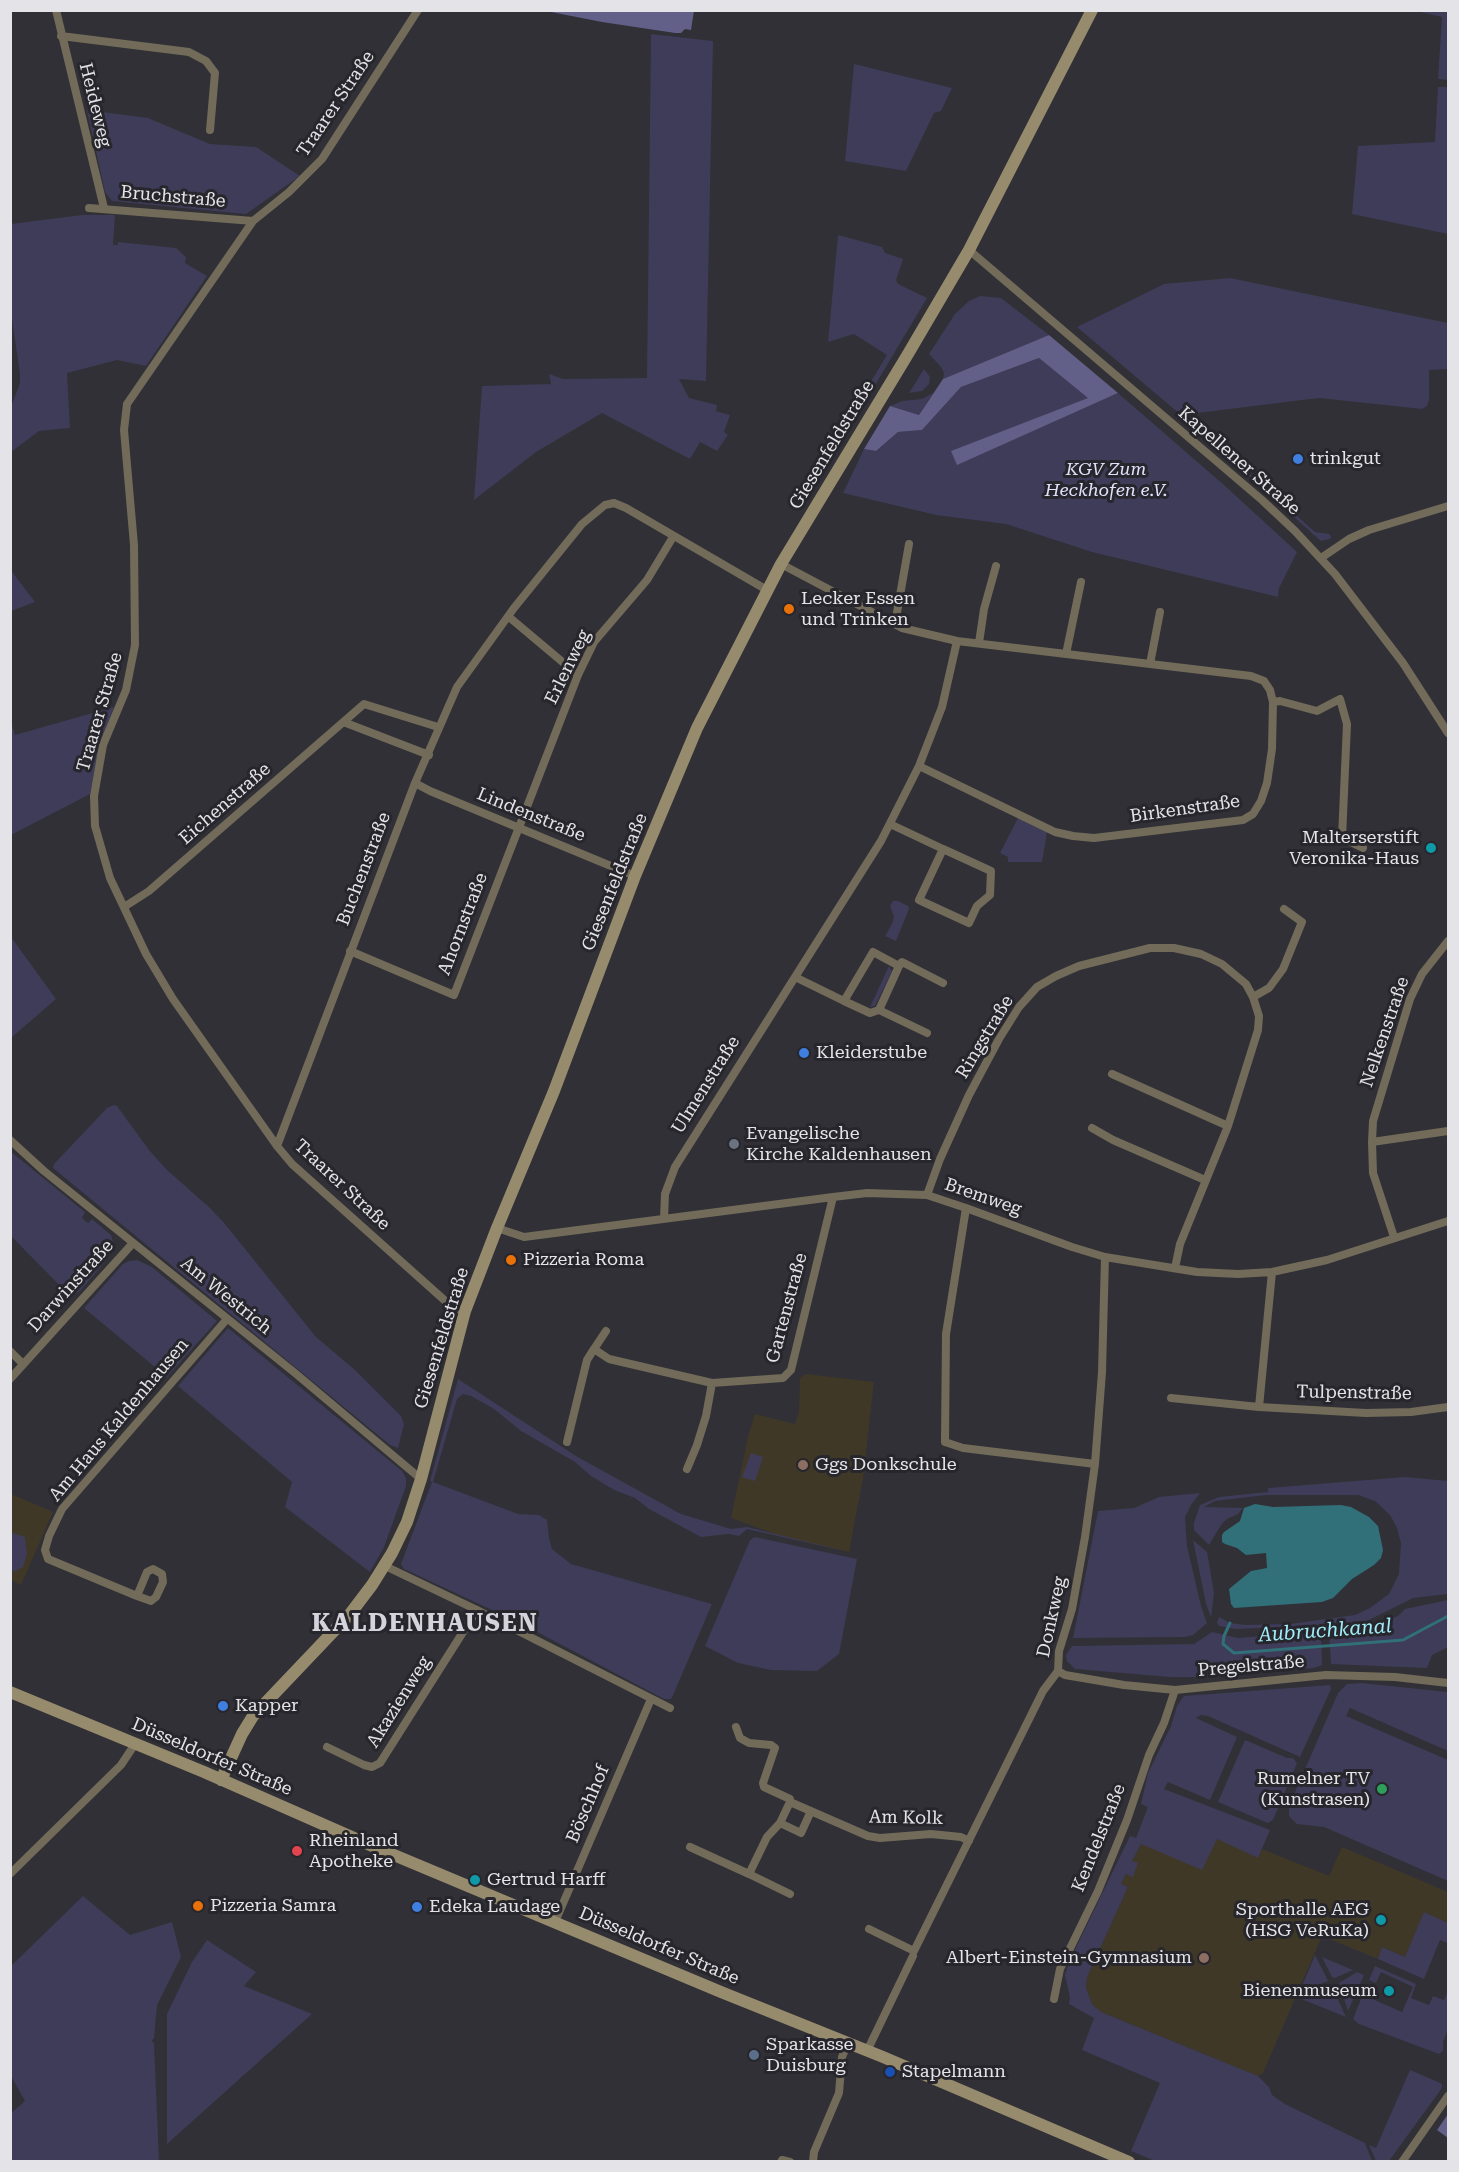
<!DOCTYPE html>
<html>
<head>
<meta charset="utf-8">
<style>
  body { margin:0 }
  #map { position:relative; width:1459px; height:2172px; overflow:hidden; background:#303036; font-family:"Roboto Serif",serif }
  canvas { display:block }
  .frame { position:absolute; inset:0; border:12px solid #e4e4e8; pointer-events:none }
</style>
</head>
<body>
<div id="map">
<canvas width="1459" height="2172"></canvas>
<div class="frame"></div>
</div>
<script>
const context = document.querySelector('canvas').getContext('2d');
context.lineJoin = 'round';
function fillPath(path, color) { context.fillStyle = color; context.fill(path, 'evenodd'); }
const shape = rows => new Path2D(rows.map(r => 'M' + r).join(''));
function stroke(path, color, width, dash) { context.strokeStyle = color; context.lineWidth = width; context.lineCap = dash ? 'butt' : 'round'; context.setLineDash(dash || []); context.stroke(path); }
function drawText(font, color, halo, rows, align = 'center') {
  context.font = font + ' "Roboto Serif",serif'; context.lineWidth = 6; context.setLineDash([]); context.textBaseline = 'middle'; context.strokeStyle = halo; context.fillStyle = color; for (const [text, x, y, turn = 0] of rows) {
    context.save(); context.translate(x, y); context.rotate((+turn || 0) * Math.PI / 180); context.textAlign = isNaN(turn) ? turn : align; if (halo) context.strokeText(text, 0, 0); context.fillText(text, 0, 0); context.restore();
  }
}
const education = shape([
  [806,1374,874,1382,863,1478,849,1552,780,1536,731,1518,748,1437,755,1414,795,1424,799,1412,800,1378],
  [11,1494,53,1512,21,1585,11,1580],
  [1217,1839,1259,1856,1262,1849,1329,1876,1342,1847,1448,1892,1448,1923,1424,1913,1405,1957,1383,1947,1378,1959,1322,1936,1263,2073,1258,2076,1101,2012,1092,2004,1086,1988,1087,1977,1128,1887,1121,1884,1126,1874,1132,1876,1132,1861,1141,1844]
]);
const green = shape([
  [1416,11,1448,11,1448,80,1438,79,1442,17],
  [651,34,713,41,706,381,679,379,689,398,717,405,716,411,730,415,724,432,728,435,717,451,700,442,690,459,602,413,536,452,474,500,482,386,551,384,549,374,563,379,647,378],
  [854,64,952,88,941,111,934,113,906,171,845,161],
  [1438,87,1448,87,1448,234,1352,214,1358,146,1435,142],
  [87,110,148,118,210,144,256,147,300,176,246,214,112,201,105,192],
  [82,215,115,215,113,245,118,245,118,242,176,248,186,257,185,263,207,276,146,366,117,360,67,373,70,428,39,431,11,452,11,407,20,383,20,374,10,306,11,224],
  [838,235,882,247,885,253,903,259,896,280,898,284,927,298,828,464,822,462,887,355,854,334,828,342],
  [1230,278,1448,323,1448,369,1429,370,1429,400,1427,406,1422,409,1319,398,1181,415,1077,327,1164,284],
  [980,296,1001,298,1049,335,943,379,944,373,941,367,929,354,955,314,969,301],
  [1039,358,1089,398,952,451,957,464,1118,393,1224,485,1297,552,1279,588,1278,597,1092,552,1006,524,936,515,843,493,864,449,876,451,898,432,922,430,961,387],
  [924,369,930,377,929,384,922,391,909,393],
  [933,393,919,415,890,406,902,401,922,399],
  [1229,455,1315,532,1329,534,1331,536,1330,539,1321,541,1314,535,1230,459],
  [10,569,35,602,11,611,10,611],
  [114,707,99,750,90,794,11,835,10,719,15,735],
  [1018,818,1047,832,1042,862,1008,862,1008,857,1000,853],
  [893,901,898,901,908,906,909,909,896,941,885,936,892,924,894,917,890,906],
  [11,937,56,999,11,1038,10,1038],
  [889,966,892,971,875,1006,870,1007],
  [114,1105,117,1106,149,1150,166,1169,211,1209,225,1224,316,1337,355,1370,401,1416,404,1424,398,1448,390,1445,53,1168,54,1164,107,1108],
  [10,1151,85,1212,82,1218,88,1223,92,1219,111,1235,113,1242,112,1247,104,1263,80,1291,70,1296,11,1236],
  [137,1260,152,1267,217,1321,167,1377,84,1308,123,1264,129,1261],
  [228,1328,402,1471,406,1478,406,1486,384,1547,370,1572,285,1507,292,1482,178,1386],
  [458,1379,576,1456,681,1514,731,1529,747,1527,849,1552,747,1529,739,1536,729,1534,701,1537,649,1509,635,1498,614,1490,591,1476,575,1462,521,1431,494,1409,471,1396,463,1394,457,1399,433,1482,518,1514,539,1515,547,1520,549,1538,552,1549,571,1564,712,1604,674,1693,671,1699,664,1699,524,1625,404,1569,401,1564,432,1482,430,1481],
  [751,1453,763,1457,755,1481,742,1477],
  [1405,1477,1448,1481,1448,1594,1413,1598,1367,1621,1347,1624,1236,1629,1219,1626,1217,1623,1219,1617,1230,1623,1245,1625,1290,1624,1355,1615,1370,1608,1389,1594,1399,1574,1401,1543,1397,1528,1390,1515,1375,1501,1358,1495,1266,1495,1215,1501,1204,1507,1243,1508,1238,1514,1227,1519,1221,1525,1209,1545,1194,1530,1194,1523,1200,1505,1219,1497,1268,1492,1268,1488],
  [1200,1493,1191,1505,1185,1517,1187,1546,1201,1606,1207,1623,1193,1635,1185,1637,1073,1638,1098,1511,1134,1508,1159,1497],
  [10,1532,25,1537,27,1554,23,1567,14,1572,11,1567],
  [755,1537,857,1559,839,1654,817,1671,771,1670,738,1663,705,1646,750,1540],
  [1193,1540,1207,1552,1214,1593,1211,1617,1206,1604],
  [1448,1600,1448,1647,1432,1655,1427,1668,1331,1664,1329,1631,1366,1628,1398,1616,1405,1609],
  [1212,1632,1238,1638,1321,1632,1322,1665,1314,1668,1204,1677,1170,1677,1075,1669,1067,1661,1066,1655,1072,1646,1194,1644],
  [1362,1683,1448,1692,1448,1751,1350,1708,1346,1716,1448,1760,1448,1881,1324,1827,1297,1824,1289,1816,1289,1806,1338,1693,1347,1684],
  [1330,1685,1331,1689,1300,1757,1208,1716,1201,1715,1196,1718,1237,1737,1210,1800,1168,1782,1164,1789,1270,1830,1258,1858,1217,1839,1202,1870,1141,1844,1132,1861,1138,1863,1133,1877,1126,1874,1121,1884,1128,1887,1087,1977,1086,1988,1092,2004,1101,2012,1258,2076,1269,2087,1272,2095,1285,2104,1365,2143,1372,2161,1155,2161,1131,2151,1160,2083,1082,2050,1094,2018,1069,2004,1070,1997,1065,1975,1070,1960,1130,1836,1136,1838,1148,1807,1141,1804,1148,1773,1171,1726,1177,1706,1184,1696],
  [1245,1740,1287,1758,1293,1758,1297,1763,1273,1820,1268,1823,1218,1802],
  [83,1896,130,1935,172,1922,181,1957,157,2005,154,2039,151,2040,154,2043,159,2161,11,2161,11,2113,25,2101,11,2076,11,1966],
  [1424,1912,1448,1923,1448,1943,1440,1940,1424,1979,1378,1959,1382,1947,1405,1957],
  [207,1940,256,1972,244,1986,312,2014,167,2144,167,2014,192,1962],
  [1315,1955,1328,1981,1299,1993],
  [1322,1957,1353,1970,1335,1978,1332,1977],
  [1375,1966,1416,1984,1411,1998,1429,2005,1433,1996,1444,2000,1448,1991,1448,2029,1443,2042,1443,2051,1439,2054,1359,2024,1353,2019,1367,1984,1374,1987,1370,1998,1402,2012,1413,1987,1381,1972,1376,1983,1369,1980],
  [1357,1972,1364,1975,1348,2011,1339,1983],
  [1327,1989,1335,1993,1346,2017,1299,1998],
  [1410,2070,1438,2082,1442,2084,1442,2088,1389,2161,1376,2161,1369,2145,1376,2148]
]);
const forest = shape([
  [547,11,694,10,694,11,691,30,685,29,681,33,675,33,602,22,546,11],
  [1049,335,1118,393,957,465,951,451,1088,398,1039,358,961,387,922,430,898,432,876,451,864,449,890,406,919,415,943,379],
  [1448,2114,1448,2138,1437,2130]
]);
const water = shape([
  [1255,1504,1273,1507,1341,1505,1351,1507,1369,1517,1378,1526,1383,1550,1381,1558,1374,1565,1352,1579,1333,1598,1322,1602,1234,1608,1231,1604,1229,1589,1251,1571,1267,1568,1266,1553,1246,1555,1237,1548,1225,1544,1222,1542,1222,1535,1224,1532,1240,1521,1244,1508]
]);
const stream = shape([
  [1230,1623,1224,1636,1223,1644,1234,1653,1403,1640,1448,1616]
]);
const street = shape([
  [56,10,104,208],
  [418,10,322,159,289,192,253,221,127,404,124,430,134,545,135,645,126,690,103,745,94,796,95,826,110,878,146,954,173,999,277,1146,292,1164,451,1306,465,1311],
  [61,36,189,52,206,61,215,73,210,130],
  [89,208,253,221],
  [969,250,1262,500,1295,531,1335,574,1403,663,1448,733],
  [1321,558,1349,539,1369,530,1448,506],
  [781,564,902,628,957,641,1251,676,1264,681,1270,690,1273,702,1272,749,1267,783,1261,801,1253,814,1243,820,1094,838,1073,836,1055,832,919,766],
  [509,617,578,675],
  [895,624,909,544],
  [979,643,984,609,996,566],
  [1066,654,1081,582],
  [1150,664,1160,612],
  [1273,702,1280,701,1317,711,1340,699,1347,724,1342,838,1363,848],
  [346,723,429,755],
  [415,783,430,791,635,876],
  [890,824,943,849,919,900,969,923,977,906,990,895,991,871,943,849],
  [124,907,149,891,364,704,438,727],
  [350,951,454,995,578,675,594,642,647,580,673,537],
  [899,966,902,962,943,983],
  [795,977,844,1001,873,952,899,966,879,1010,927,1033],
  [1253,997,1269,988,1283,969,1302,922,1284,909],
  [844,1001,870,1013,879,1010],
  [1112,1074,1228,1126],
  [1092,1128,1113,1140,1205,1180],
  [10,1140,44,1171,295,1373,421,1479],
  [1372,1142,1448,1131],
  [277,1146,415,783,457,687,514,608,582,524,605,505,614,503,626,508,767,590],
  [927,1195,940,1159,969,1095,999,1039,1019,1007,1037,987,1056,976,1079,966,1150,948,1174,948,1201,954,1222,964,1246,984,1253,997,1259,1016,1258,1030,1228,1126,1180,1244,1175,1268],
  [966,1208,946,1334,945,1442,963,1448,1095,1464],
  [664,1219,665,1194,675,1167,881,841,919,766,942,707,957,641],
  [497,1228,524,1237,833,1197,867,1193,927,1195,966,1208,1072,1247,1105,1257,1197,1272,1238,1274,1272,1272,1327,1260,1448,1221],
  [1394,1237,1373,1173,1372,1142,1373,1121,1410,999,1422,974,1448,941],
  [1272,1272,1259,1407,1366,1413,1411,1412,1448,1407],
  [594,1349,606,1331],
  [10,1351,23,1364],
  [10,1379,133,1243],
  [1171,1398,1259,1407],
  [567,1442,587,1360,594,1349,609,1359,712,1383,783,1378,791,1370,833,1197],
  [687,1469,697,1445,706,1416,712,1383],
  [385,1566,477,1610,670,1708],
  [137,1596,147,1572,153,1569,162,1574,163,1582,156,1597,151,1601,137,1596,48,1559,45,1550,49,1536,62,1509,227,1319],
  [1058,1671,1065,1675,1124,1685,1175,1690,1326,1675,1395,1677,1448,1683],
  [736,1727,740,1738,749,1743,771,1745,775,1748,763,1783,764,1787,790,1799,790,1802,868,1836,880,1838,931,1834,961,1837,969,1841],
  [327,1747,364,1765,372,1767,380,1763,477,1610],
  [780,1823,801,1833,811,1811],
  [690,1847,749,1874,767,1837,780,1823,790,1802],
  [10,1874,121,1765,135,1744],
  [749,1874,790,1894],
  [555,1922,651,1699],
  [869,1929,914,1951,1043,1691,1058,1671,1059,1651,1072,1609,1085,1537,1095,1464,1102,1372,1105,1257],
  [1054,1999,1060,1969,1098,1891,1127,1820,1149,1755,1164,1723,1175,1690],
  [867,2051,913,1956],
  [781,2162,782,2160,790,2162],
  [813,2162,814,2152,839,2093,842,2057,848,2043],
  [1402,2162,1448,2096]
]);
const secondary = shape([
  [10,1692,204,1772,370,1845,721,1992,883,2057,1129,2162],
  [221,1780,242,1734,253,1716,350,1614,372,1585,392,1553,407,1522,421,1479,465,1311,497,1228,554,1091,635,876,697,728,781,564,908,354,969,250,1092,10]
]);
const markers = [
  [1298,459,6,"#3f7fe0"],
  [789,609,6,"#e8710a"],
  [1431,848,6,"#0f9aa8"],
  [804,1053,6,"#3f7fe0"],
  [734,1144,6,"#6b7280"],
  [511,1260,6,"#e8710a"],
  [803,1465,6,"#8d6e63"],
  [223,1706,6,"#3f7fe0"],
  [1382,1789,6,"#2e9e5b"],
  [297,1851,6,"#e0444e"],
  [475,1880,6,"#0f9aa8"],
  [198,1906,6,"#e8710a"],
  [417,1907,6,"#3f7fe0"],
  [1381,1920,6,"#0f9aa8"],
  [1204,1958,6,"#8d6e63"],
  [1389,1991,6,"#0f9aa8"],
  [754,2055,6,"#5c6f8a"],
  [890,2072,6,"#1a4fb4"]
];
const streetNames = [
  ["Traarer Straße",336,104,-56],
  ["Heideweg",95,105,76],
  ["Bruchstraße",173,197,5],
  ["Giesenfeldstraße",832,445,-59],
  ["Kapellener Straße",1239,461,41],
  ["Erlenweg",568,667,-64],
  ["Traarer Straße",100,712,-74],
  ["Eichenstraße",225,804,-41],
  ["Birkenstraße",1185,809,-8],
  ["Lindenstraße",531,815,22],
  ["Buchenstraße",364,869,-69],
  ["Giesenfeldstraße",615,882,-68],
  ["Ahornstraße",463,924,-69],
  ["Nelkenstraße",1385,1032,-71],
  ["Ringstraße",985,1037,-59],
  ["Ulmenstraße",706,1085,-58],
  ["Traarer Straße",342,1185,43],
  ["Bremweg",983,1197,19],
  ["Darwinstraße",71,1286,-48],
  ["Am Westrich",226,1296,39],
  ["Gartenstraße",787,1308,-75],
  ["Giesenfeldstraße",442,1338,-73],
  ["Tulpenstraße",1354,1393,1],
  ["Am Haus Kaldenhausen",119,1420,-50],
  ["Donkweg",1052,1617,-78],
  ["Pregelstraße",1251,1666,-5],
  ["Akazienweg",399,1702,-58],
  ["Düsseldorfer Straße",212,1757,23],
  ["Böschhof",588,1804,-67],
  ["Am Kolk",906,1818,1],
  ["Kendelstraße",1099,1838,-68],
  ["Düsseldorfer Straße",659,1946,23]
];
const poiNames = [
  ["trinkgut",1310,459],
  ["Lecker Essen",801,599],
  ["und Trinken",801,620],
  ["Malterserstift",1419,838,"right"],
  ["Veronika-Haus",1419,859,"right"],
  ["Kleiderstube",816,1053],
  ["Evangelische",746,1134],
  ["Kirche Kaldenhausen",746,1155],
  ["Pizzeria Roma",523,1260],
  ["Ggs Donkschule",815,1465],
  ["Kapper",235,1706],
  ["Rumelner TV",1370,1779,"right"],
  ["(Kunstrasen)",1370,1800,"right"],
  ["Rheinland",309,1841],
  ["Apotheke",309,1862],
  ["Gertrud Harff",487,1880],
  ["Pizzeria Samra",210,1906],
  ["Edeka Laudage",429,1907],
  ["Sporthalle AEG",1369,1910,"right"],
  ["(HSG VeRuKa)",1369,1931,"right"],
  ["Albert-Einstein-Gymnasium",1192,1958,"right"],
  ["Bienenmuseum",1377,1991,"right"],
  ["Sparkasse",766,2045],
  ["Duisburg",766,2066],
  ["Stapelmann",902,2072]
];
const parkNames = [
  ["KGV Zum",1106,470],
  ["Heckhofen e.V.",1106,491]
];
const waterNames = [
  ["Aubruchkanal",1325,1631,-4]
];
const districtNames = [
  ["KALDENHAUSEN",425,1624]
];
fillPath(education, '#403827');
fillPath(green, '#3e3c58');
fillPath(forest, '#625f88');
fillPath(water, '#316f79');
stroke(stream, '#316f79', 3);
stroke(street, '#726b59', 8);
stroke(secondary, '#978b6e', 12);
for (const [x, y, r, color] of markers) { const dot = new Path2D(); dot.arc(x, y, r, 0, 2 * Math.PI); context.fillStyle = color; context.fill(dot); stroke(dot, '#27262c', 2); }
drawText('18px', '#e4e4e8', '#27262c', streetNames);
drawText('18px', '#e4e4e8', '#27262c', poiNames, 'left');
drawText('italic 18px', '#e1e0fd', '#27262c', parkNames);
drawText('italic 20px', '#a1ecf9', '#27262c', waterNames);
context.letterSpacing = '1.5px';
drawText('bold 24px', '#d4d3db', '#27262c', districtNames);
context.letterSpacing = '0px';
</script>
</body>
</html>
